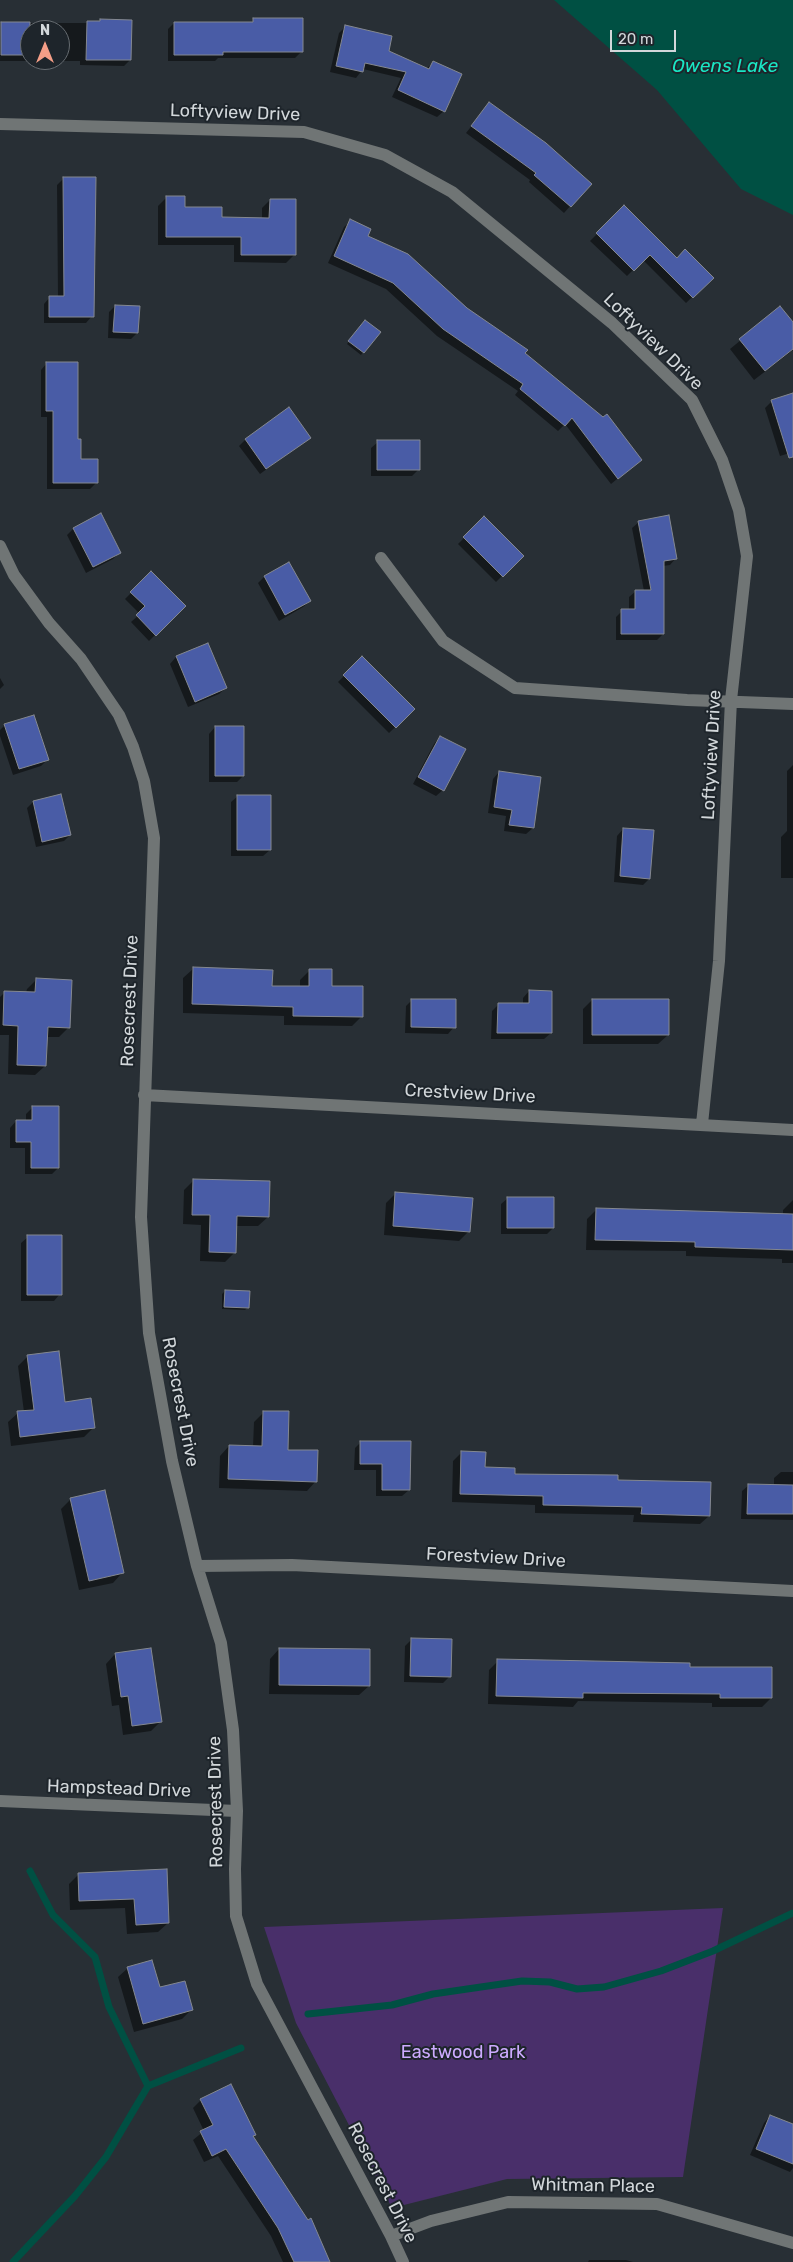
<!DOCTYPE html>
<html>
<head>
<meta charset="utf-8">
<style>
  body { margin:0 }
  #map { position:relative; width:793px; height:2262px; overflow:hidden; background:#282f35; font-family:Rubik,sans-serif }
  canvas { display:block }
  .north { position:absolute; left:20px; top:20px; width:50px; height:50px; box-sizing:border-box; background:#1e252b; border:1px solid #666c71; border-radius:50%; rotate:0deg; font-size:14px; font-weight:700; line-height:20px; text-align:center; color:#d2d7da }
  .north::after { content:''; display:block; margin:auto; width:18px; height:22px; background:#f49e87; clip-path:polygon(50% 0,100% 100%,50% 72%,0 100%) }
  .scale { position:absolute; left:610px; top:30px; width:66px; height:22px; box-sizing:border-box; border:2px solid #d2d7da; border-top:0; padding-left:6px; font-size:15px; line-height:18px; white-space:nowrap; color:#d2d7da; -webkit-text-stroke:4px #1e252b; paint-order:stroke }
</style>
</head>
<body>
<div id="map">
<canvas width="793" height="2262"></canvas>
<div class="north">N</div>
<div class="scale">20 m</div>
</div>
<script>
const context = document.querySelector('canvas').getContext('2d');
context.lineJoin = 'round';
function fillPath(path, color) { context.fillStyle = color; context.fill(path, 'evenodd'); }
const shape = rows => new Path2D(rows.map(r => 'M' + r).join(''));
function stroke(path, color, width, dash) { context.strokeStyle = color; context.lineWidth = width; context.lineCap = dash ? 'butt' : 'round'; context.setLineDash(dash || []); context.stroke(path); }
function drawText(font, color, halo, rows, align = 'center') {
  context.font = font + ' Rubik,sans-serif'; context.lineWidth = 4; context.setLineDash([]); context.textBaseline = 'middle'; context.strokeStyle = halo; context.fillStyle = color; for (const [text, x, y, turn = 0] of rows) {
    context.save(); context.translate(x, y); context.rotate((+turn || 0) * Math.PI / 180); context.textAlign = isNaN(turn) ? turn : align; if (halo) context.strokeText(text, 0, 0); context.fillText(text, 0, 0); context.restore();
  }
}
const green = shape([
  [723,1908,683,2177,507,2179,392,2208,296,2023,264,1927]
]);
const water = shape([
  [554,0,793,0,793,215,741,189,657,90]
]);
const shadow = shape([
  [100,20,130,60,124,66,80,65,80,61,0,61,1,23,98,23],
  [30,30,60,30,60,60,30,60],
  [254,20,302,51,295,58,218,58,215,61,168,61,168,29,174,23,250,23],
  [345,27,388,52,426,69,434,62,444,111,437,117,392,97,401,78,363,69,356,78,330,72,339,33],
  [489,104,590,184,564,213,529,182,530,180,466,133],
  [64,178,92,316,86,323,44,323,44,304,50,297,58,297,57,185],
  [166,198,184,208,221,218,262,219,262,208,270,200,294,255,286,263,234,262,234,245,158,245,158,206],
  [624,207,677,259,712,278,686,303,643,260,627,276,590,241],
  [351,221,367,236,524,353,640,460,611,484,565,424,558,431,515,395,518,391,437,336,386,289,328,263,344,227],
  [115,306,137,333,131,339,108,338,109,312],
  [780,308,793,324,793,350,754,380,730,349],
  [363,324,363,352,361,355,347,344],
  [47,363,76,440,80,460,96,483,90,489,47,489,47,417,41,417,41,370],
  [793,400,793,452,780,456,765,408,772,401],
  [309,438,260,474,239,446,246,439],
  [378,442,419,469,412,476,371,476,371,448],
  [484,518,522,556,496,582,458,544],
  [639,522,676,558,670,565,663,566,663,634,657,640,616,640,616,617,622,611,629,611,629,597,636,591,644,591,632,528],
  [73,529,119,553,113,559,86,573,67,535],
  [151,573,184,606,149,641,131,622,140,614,125,599],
  [264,577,310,601,303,607,279,621,258,583],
  [176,657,226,688,219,694,188,707,170,664],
  [362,658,414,709,389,733,338,682],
  [0,678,4,685,0,689],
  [5,725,48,759,41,766,13,775,0,736,0,730],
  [215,727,243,776,237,782,209,782,209,734],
  [440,737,443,790,436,796,413,784,434,744],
  [793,765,793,878,781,878,781,837,787,831,787,771],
  [499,772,533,828,526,834,504,831,506,816,488,813,493,779],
  [238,796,270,850,263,856,231,856,231,802],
  [33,802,70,835,64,841,36,847,27,808],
  [623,829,649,879,643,885,614,882,617,836],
  [193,969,271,987,300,988,300,980,310,970,362,1016,352,1026,284,1025,284,1016,183,1013,183,978],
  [36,980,69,1027,59,1037,46,1037,45,1066,35,1075,8,1074,9,1035,0,1035,0,997,5,992,26,993,27,989],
  [529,991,551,1033,544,1039,491,1039,492,1011,498,1005,523,1005,523,998],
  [412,1000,454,1027,448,1034,405,1033,406,1006],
  [592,1000,668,1035,658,1044,583,1044,583,1009],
  [32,1108,58,1168,52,1174,25,1174,25,1148,10,1148,10,1128,16,1121,26,1121,26,1114],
  [194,1180,268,1217,258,1226,235,1226,235,1252,225,1262,200,1261,201,1225,183,1224,184,1190],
  [396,1193,469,1231,459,1241,384,1235,386,1203],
  [508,1198,553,1228,547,1234,501,1234,501,1204],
  [793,1200,793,1263,782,1263,782,1259,686,1256,686,1251,586,1250,587,1219,597,1209,783,1215,783,1210],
  [28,1237,60,1294,54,1301,21,1301,21,1243],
  [225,1291,248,1307,245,1310,222,1309,222,1294],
  [28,1356,64,1403,93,1428,84,1437,11,1446,8,1422,18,1413,24,1412,18,1366],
  [264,1412,287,1451,316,1481,307,1491,219,1488,220,1456,229,1446,253,1447,254,1422],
  [361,1442,409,1490,402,1496,376,1496,376,1470,354,1470,355,1448],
  [462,1452,484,1468,514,1476,617,1482,709,1516,700,1524,633,1522,634,1515,535,1513,535,1505,452,1502,453,1461],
  [781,1472,793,1472,793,1520,741,1519,742,1491,749,1485,774,1486,774,1478],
  [71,1499,122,1573,113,1583,79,1590,61,1509],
  [412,1639,449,1677,443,1683,404,1682,405,1646],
  [150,1649,160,1722,151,1731,123,1735,119,1705,112,1706,106,1664,115,1654],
  [279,1649,369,1686,359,1695,269,1694,270,1659],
  [498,1661,689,1668,771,1698,762,1707,712,1707,712,1703,578,1701,573,1707,488,1704,489,1670],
  [165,1870,168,1923,158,1932,127,1934,125,1908,70,1910,69,1884,78,1875],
  [128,1968,159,1989,191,2010,182,2019,134,2032,118,1977],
  [201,2100,252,2136,329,2262,283,2262,271,2236,218,2156,204,2162,193,2140,204,2131,193,2108],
  [770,2116,793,2126,793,2168,790,2172,750,2155,764,2123],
  [589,2260,626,2260,633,2262,588,2262]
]);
const stream = shape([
  [30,1871,53,1915,95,1957,109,2007,148,2086],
  [308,2014,392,2005,433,1994,522,1981,550,1982,577,1989,604,1987,661,1971,713,1951,793,1913],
  [13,2262,75,2196,106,2157,148,2086,241,2048]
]);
const building = shape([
  [253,18,303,18,303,52,223,52,223,55,174,55,174,22,253,22,253,18],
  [100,19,132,20,131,60,86,60,87,21,100,21,100,19],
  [1,22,30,22,30,55,1,55,1,22],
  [345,25,392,36,389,51,429,69,433,61,462,74,445,112,398,90,406,72,365,63,363,72,336,66,345,25],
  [489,102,546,143,592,184,571,207,534,175,536,173,471,126,489,102],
  [63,177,96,177,94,317,49,317,49,296,64,296,63,177],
  [166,196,185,196,185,207,222,207,222,217,269,218,270,199,296,199,296,255,241,255,241,237,166,237,166,196],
  [624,205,677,258,685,249,714,278,693,298,650,255,634,271,596,233,624,205],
  [350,219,371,229,368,236,408,254,467,308,528,350,525,353,603,417,607,414,642,460,618,479,572,418,565,426,520,389,523,384,443,329,393,283,334,256,350,219],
  [115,305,140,306,138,333,113,332,115,305],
  [780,306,793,322,793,349,765,371,739,339,780,306],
  [365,320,381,332,364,353,348,341,365,320],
  [46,362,78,362,78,439,81,439,81,459,98,459,98,483,53,483,53,411,46,411,46,362],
  [793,393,793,457,789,458,771,400,793,393],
  [289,407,311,438,266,469,245,439,289,407],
  [377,440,420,440,420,470,377,470,377,440],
  [101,513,121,553,93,567,73,528,101,513],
  [669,515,677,559,664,561,664,634,621,634,621,609,635,609,635,590,651,590,638,521,669,515],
  [484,516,524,556,503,577,463,537,484,516],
  [289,562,311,601,285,615,264,576,289,562],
  [151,571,186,606,156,636,136,615,145,606,130,592,151,571],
  [208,643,227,688,195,702,176,656,208,643],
  [362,656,415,709,396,728,343,675,362,656],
  [34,715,49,760,19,769,4,724,34,715],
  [215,726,244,726,244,776,215,776,215,726],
  [440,736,466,749,444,791,418,777,440,736],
  [499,771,541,777,534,828,509,825,512,810,494,807,499,771],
  [61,794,71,835,42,842,33,801,61,794],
  [237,795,271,795,271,850,237,850,237,795],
  [623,828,654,830,650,879,620,876,623,828],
  [193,967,273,970,272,986,309,986,309,969,332,969,332,986,363,986,363,1017,293,1016,293,1007,192,1004,193,967],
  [36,978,72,980,70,1028,48,1027,46,1066,17,1065,18,1026,3,1025,4,991,35,992,36,978],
  [529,990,552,991,552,1033,497,1033,498,1003,529,1003,529,990],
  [411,999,456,999,456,1028,411,1027,411,999],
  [592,999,669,999,669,1035,592,1035,592,999],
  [32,1106,59,1106,59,1168,31,1168,31,1142,16,1142,16,1120,32,1120,32,1106],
  [193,1179,270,1181,269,1217,237,1216,236,1253,209,1252,210,1215,192,1215,193,1179],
  [395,1192,473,1198,470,1232,393,1226,395,1192],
  [507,1197,554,1197,554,1228,507,1228,507,1197],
  [596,1208,793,1214,793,1250,695,1247,695,1242,595,1240,596,1208],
  [27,1235,62,1235,62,1295,27,1295,27,1235],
  [225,1290,250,1291,249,1308,224,1307,225,1290],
  [59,1351,65,1402,91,1398,95,1428,20,1437,17,1411,34,1410,27,1355,59,1351],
  [263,1411,289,1411,288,1450,318,1450,317,1482,228,1479,229,1445,262,1446,263,1411],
  [360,1441,411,1441,410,1490,382,1490,382,1464,360,1464,360,1441],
  [461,1451,486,1452,485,1467,515,1468,515,1474,618,1475,618,1480,711,1482,710,1516,641,1514,642,1507,543,1505,543,1496,460,1494,461,1451],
  [748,1484,793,1485,793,1514,747,1514,748,1484],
  [105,1490,124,1573,89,1581,70,1498,105,1490],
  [411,1638,452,1639,451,1677,410,1676,411,1638],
  [151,1648,162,1722,132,1726,128,1696,121,1697,115,1653,151,1648],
  [279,1648,370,1649,370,1686,279,1685,279,1648],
  [497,1659,690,1663,690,1667,772,1667,772,1698,720,1698,720,1694,583,1693,583,1698,496,1696,497,1659],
  [167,1869,169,1923,136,1925,134,1899,79,1901,78,1873,167,1869],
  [152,1960,160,1987,185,1981,193,2010,143,2024,127,1967,152,1960],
  [231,2084,256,2135,253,2136,308,2220,311,2218,330,2262,294,2262,278,2228,226,2149,212,2156,200,2131,213,2125,200,2099,231,2084],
  [770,2115,793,2124,793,2164,756,2149,770,2115]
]);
const minor = shape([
  [0,124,304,132,385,155,452,192,612,323,692,400,722,460,739,510,747,556,731,700,719,961,702,1124],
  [0,546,14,575,49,623,81,659,119,715,133,747,144,781,154,838,141,1217,149,1333,172,1461,197,1566,221,1643,233,1730,237,1811,235,1869,236,1916,257,1984,391,2236,403,2262],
  [381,558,443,641,515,688,687,700,793,704],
  [144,1095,793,1130],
  [197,1566,292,1565,793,1591],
  [0,1801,237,1811],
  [391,2236,431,2221,508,2202,657,2204,793,2243]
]);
const streetNames = [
  ["Loftyview Drive",235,113,2],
  ["Loftyview Drive",653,342,44],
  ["Loftyview Drive",712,755,-87],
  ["Rosecrest Drive",130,1001,-88],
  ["Crestview Drive",470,1094,3],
  ["Rosecrest Drive",180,1402,79],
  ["Forestview Drive",496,1558,3],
  ["Hampstead Drive",119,1789,2],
  ["Rosecrest Drive",216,1802,-91],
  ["Rosecrest Drive",382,2183,63],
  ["Whitman Place",593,2186,1]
];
const parkNames = [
  ["Eastwood Park",463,2053]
];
const waterNames = [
  ["Owens Lake",725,67]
];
fillPath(green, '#492f6a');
fillPath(water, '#005043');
fillPath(shadow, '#0007');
stroke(stream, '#005043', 7);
fillPath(building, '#495ca6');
stroke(building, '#848890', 1);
stroke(minor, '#707575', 12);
drawText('18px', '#d2d7da', '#1e252b', streetNames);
drawText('18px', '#cdabff', '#1e252b', parkNames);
drawText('italic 19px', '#1ae6c4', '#1e252b', waterNames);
</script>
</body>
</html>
